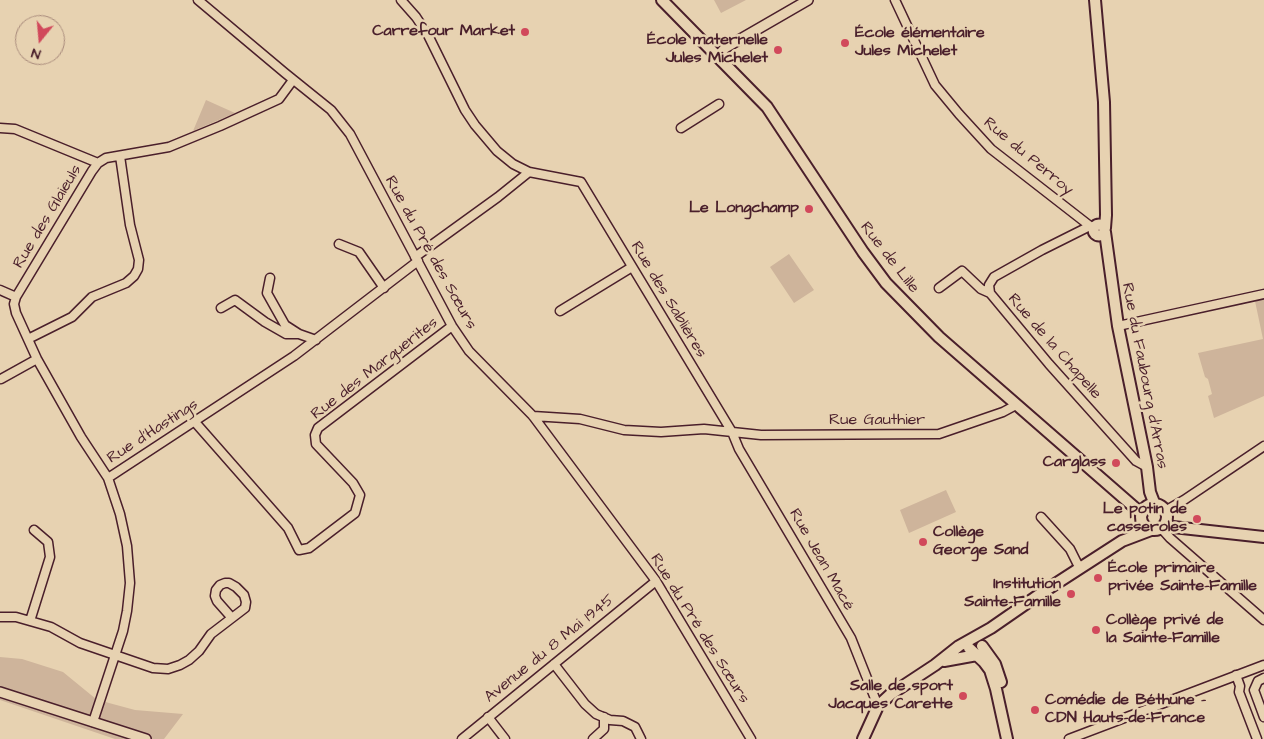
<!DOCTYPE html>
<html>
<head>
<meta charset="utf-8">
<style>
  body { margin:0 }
  #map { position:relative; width:1264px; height:739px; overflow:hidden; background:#e7d2b1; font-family:"Architects Daughter",sans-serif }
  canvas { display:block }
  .north { position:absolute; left:15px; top:15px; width:50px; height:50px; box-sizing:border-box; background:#e7d2b1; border:1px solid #a88a7b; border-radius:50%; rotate:197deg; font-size:14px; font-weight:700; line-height:20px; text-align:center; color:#4a1f2b }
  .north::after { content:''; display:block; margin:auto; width:18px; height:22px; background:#d1495b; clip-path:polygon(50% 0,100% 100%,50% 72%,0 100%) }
</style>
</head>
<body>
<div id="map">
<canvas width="1264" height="739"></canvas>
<div class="north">N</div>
</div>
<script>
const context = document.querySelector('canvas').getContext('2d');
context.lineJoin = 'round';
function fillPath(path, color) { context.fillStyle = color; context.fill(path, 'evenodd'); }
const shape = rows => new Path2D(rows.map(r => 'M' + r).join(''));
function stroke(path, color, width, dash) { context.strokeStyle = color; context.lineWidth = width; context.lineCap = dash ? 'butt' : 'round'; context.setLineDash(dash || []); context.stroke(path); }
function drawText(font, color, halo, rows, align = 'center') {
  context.font = font + ' "Architects Daughter",sans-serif'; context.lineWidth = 5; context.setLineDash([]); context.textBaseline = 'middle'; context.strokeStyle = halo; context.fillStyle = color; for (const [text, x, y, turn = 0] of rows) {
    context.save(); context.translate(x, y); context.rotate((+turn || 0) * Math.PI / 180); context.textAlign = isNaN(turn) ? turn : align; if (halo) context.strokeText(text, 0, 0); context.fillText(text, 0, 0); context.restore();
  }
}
const green = shape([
  [714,0,746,0,721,13],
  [206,100,235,113,193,131],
  [789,254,814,290,794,303,770,267],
  [1264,299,1264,396,1214,418,1208,396,1212,394,1208,379,1205,377,1198,353,1263,339,1255,301],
  [946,490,956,512,909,533,900,510],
  [0,657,22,659,63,672,96,699,109,703,135,710,183,714,164,739,115,739,0,700]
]);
const minor = shape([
  [198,0,285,73,331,110,350,134,452,326,469,351,533,416,656,581,751,739],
  [401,0,416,17,428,35,465,110,475,125,497,151,513,164,529,172,581,182,732,432,739,449,851,638,878,706],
  [895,0,935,85,959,114,991,149,1090,226],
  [0,128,15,129,98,163],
  [681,128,719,104],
  [1094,228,1090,226,1042,250,994,277,989,285,990,293,1049,364,1136,461,1147,467],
  [339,244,359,252,384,288],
  [415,257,498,197,529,172],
  [270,278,267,293,285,325,299,334,316,340],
  [939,288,962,271,981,289,990,293],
  [0,290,16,297],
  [221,308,235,300,265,322,286,334,299,334],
  [560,311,632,267],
  [1118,326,1264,294],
  [28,339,72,317,92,297,126,283,134,276,138,269,139,260,130,225,120,156],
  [1,379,37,359],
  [533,416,580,419,624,430,661,432,704,429,761,435,939,434,1003,412,1016,405],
  [194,421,288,528,299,550,309,548,355,513,360,495,353,483,316,444,315,435,318,428,452,326],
  [108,478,81,437,37,359,16,313,14,304,16,297,92,171,98,163,106,158,169,147,220,126,279,99,293,80],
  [1165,511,1184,500,1264,446],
  [1041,517,1070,549,1077,563,1081,568],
  [1161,528,1170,538,1264,620],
  [0,617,16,617,51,627,80,643,153,668,168,669,180,665,189,660,199,651,211,634,245,608,246,602,244,595,236,587,229,583,225,583,220,585,216,590,215,596,217,601,232,618],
  [30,621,50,557,48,542,34,530],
  [554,664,585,704,596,714,610,720,623,721,635,727,641,739],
  [1236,675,1240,686,1239,692,1257,739],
  [1264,678,1258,681,1254,690,1264,717],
  [488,717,505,739],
  [93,722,123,631,127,611,130,583,127,546,120,514,108,478,294,356,418,261],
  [462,739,656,581],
  [593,739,604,729,604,717],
  [1069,739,1264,665]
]);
const tertiary = shape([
  [718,56,725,48,808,0],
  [0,692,146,739]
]);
const secondary = shape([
  [662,0,767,107,863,252,886,283,939,337,1142,514],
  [1095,0,1104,102,1106,215,1105,228],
  '1093.5 230a5.5 5.5 0 1 1 11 0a5.5 5.5 0 1 1-11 0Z',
  [1105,232,1118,326,1147,467,1150,492,1155,505],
  '1141 517a13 13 0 1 1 26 0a13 13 0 1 1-26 0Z',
  [1164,526,1264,537],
  [982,646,995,664,1001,682],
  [969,648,984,662,990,670,996,689,1007,739],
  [944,661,977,655],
  [863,739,878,706,891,694,935,665,959,646,991,628,1043,592,1122,541,1151,530]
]);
const markers = [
  [525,32,5,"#d1495b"],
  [845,43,5,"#d1495b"],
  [778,50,5,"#d1495b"],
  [809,209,5,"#d1495b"],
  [1116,463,5,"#d1495b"],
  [1197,519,5,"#d1495b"],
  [923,542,5,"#d1495b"],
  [1098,578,5,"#d1495b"],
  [1071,594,5,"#d1495b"],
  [1096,630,5,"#d1495b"],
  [963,696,5,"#d1495b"],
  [1035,710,5,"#d1495b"]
];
const poiNames = [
  ["Carrefour Market",515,32],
  ["École élémentaire",855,34,"left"],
  ["Jules Michelet",855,52,"left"],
  ["École maternelle",768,41],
  ["Jules Michelet",768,59],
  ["Le Longchamp",799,209],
  ["Carglass",1106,463],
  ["Le potin de",1187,510],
  ["casseroles",1187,528],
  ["Collège",933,533,"left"],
  ["George Sand",933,551,"left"],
  ["École primaire",1108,569,"left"],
  ["privée Sainte-Famille",1108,587,"left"],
  ["Institution",1061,585],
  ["Sainte-Famille",1061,603],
  ["Collège privé de",1106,621,"left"],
  ["la Sainte-Famille",1106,639,"left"],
  ["Salle de sport",953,687],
  ["Jacques Carette",953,705],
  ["Comédie de Béthune -",1045,701,"left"],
  ["CDN Hauts-de-France",1045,719,"left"]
];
const streetNames = [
  ["Rue du Perroy",1028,157,40],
  ["Rue des Glaieuls",48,217,-59],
  ["Rue du Pré des Sœurs",430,253,61],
  ["Rue de Lille",889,258,52],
  ["Rue des Sablières",668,300,59],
  ["Rue de la Chapelle",1054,347,49],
  ["Rue des Marguerites",375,369,-38],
  ["Rue du Faubourg d'Arras",1144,376,79],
  ["Rue Gauthier",877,421],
  ["Rue d'Hastings",153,432,-33],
  ["Rue Jean Macé",821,560,60],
  ["Rue du Pré des Sœurs",699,629,58],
  ["Avenue du 8 Mai 1945",550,649,-39]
];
fillPath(green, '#ceb49b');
stroke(minor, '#4a1f2b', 11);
stroke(tertiary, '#4a1f2b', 12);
stroke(secondary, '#4a1f2b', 14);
stroke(minor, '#e7d2b1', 8);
stroke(tertiary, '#e7d2b1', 9);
stroke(secondary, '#e7d2b1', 10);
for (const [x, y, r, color] of markers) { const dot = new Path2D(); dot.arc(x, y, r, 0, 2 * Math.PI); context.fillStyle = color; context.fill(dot); stroke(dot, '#e7d2b1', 2); }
drawText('bold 16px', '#4a1f2b', '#e7d2b1', poiNames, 'right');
drawText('16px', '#4a1f2b', '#e7d2b1', streetNames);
</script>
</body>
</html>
